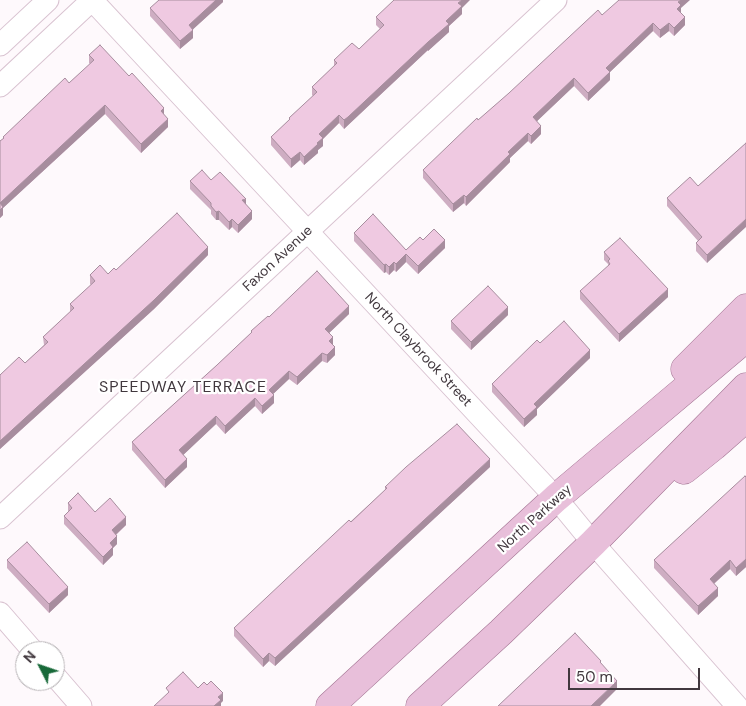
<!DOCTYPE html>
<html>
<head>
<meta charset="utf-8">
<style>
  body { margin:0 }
  #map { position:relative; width:746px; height:706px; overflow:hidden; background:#fef9fc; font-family:"DM Sans",sans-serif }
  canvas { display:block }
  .north { position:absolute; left:15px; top:641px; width:50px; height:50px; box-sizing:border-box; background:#fff; border:1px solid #b3afb2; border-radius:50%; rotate:311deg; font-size:14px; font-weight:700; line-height:20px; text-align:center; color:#41383e }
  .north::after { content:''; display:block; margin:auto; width:18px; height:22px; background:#186939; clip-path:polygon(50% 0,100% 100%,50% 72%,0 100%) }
  .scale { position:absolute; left:568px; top:668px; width:132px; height:22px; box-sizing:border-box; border:2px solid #41383e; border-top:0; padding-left:6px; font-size:15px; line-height:18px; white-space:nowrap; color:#41383e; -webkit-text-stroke:4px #fff; paint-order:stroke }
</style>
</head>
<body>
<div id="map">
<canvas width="746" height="706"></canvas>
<div class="north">N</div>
<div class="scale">50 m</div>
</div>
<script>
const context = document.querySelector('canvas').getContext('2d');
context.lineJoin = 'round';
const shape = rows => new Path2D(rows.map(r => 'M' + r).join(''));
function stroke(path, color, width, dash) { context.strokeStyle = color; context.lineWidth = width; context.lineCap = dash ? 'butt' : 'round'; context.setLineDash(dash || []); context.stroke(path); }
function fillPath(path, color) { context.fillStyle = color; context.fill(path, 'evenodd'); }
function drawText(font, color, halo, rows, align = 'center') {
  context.font = font + ' "DM Sans",sans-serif'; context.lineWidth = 4.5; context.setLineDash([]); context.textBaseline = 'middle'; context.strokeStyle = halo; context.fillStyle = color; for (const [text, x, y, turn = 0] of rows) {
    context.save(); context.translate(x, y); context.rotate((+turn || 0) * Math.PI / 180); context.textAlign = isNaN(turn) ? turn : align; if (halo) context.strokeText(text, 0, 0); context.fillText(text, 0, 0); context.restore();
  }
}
const street = shape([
  [92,0,556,498,593,543,737,706],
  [0,45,48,0],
  [0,86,92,0],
  [0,518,556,0],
  [0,613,33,651],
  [55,676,81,706]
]);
const primary = shape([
  [685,369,746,308],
  [684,470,714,446,746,418],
  [330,706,556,498,746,338],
  [420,706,501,632,593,543,746,387]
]);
const wall = shape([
  [223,0,223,2,193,29,193,38,180,49,150,16,150,8],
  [462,8,462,14,449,26,449,32,428,51,428,50,348,125,344,129,339,123,323,139,323,146,318,150,318,153,304,165,300,160,291,168,271,145,271,137,289,120,289,118,313,96,312,95,312,87,334,66,334,60,359,49,380,29,376,25,376,17],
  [681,8,681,13,685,25,674,36,669,31,660,38,653,31,610,72,610,80,588,101,574,86,537,121,541,134,531,144,528,141,510,158,510,162,466,206,464,203,453,212,423,178,423,170,478,120,602,15],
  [89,55,164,115,168,127,141,153,105,114,3,208,3,215,0,218,0,141,3,139,3,137,69,83,90,64,89,63],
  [746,143,707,263,696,251,696,243,698,241,667,206,667,198,698,186],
  [211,180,246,205,252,219,238,233,232,227,229,230,219,220,216,220,211,214,211,210,190,189,190,181],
  [354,233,406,250,423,240,445,248,418,274,406,262,396,272,394,270,389,275,386,272,384,273,354,241],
  [604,252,668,297,619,342,580,299,580,291,608,267,608,264,604,260],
  [208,255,154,309,0,449,0,375,25,363,44,345,43,337,70,312,70,304,91,285,90,284,90,275,108,274,116,270],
  [349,314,329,333,333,345,335,355,327,363,322,361,297,385,289,379,273,394,274,403,262,414,255,406,225,434,216,424,183,455,187,467,165,488,132,450,132,442,217,365,251,333,251,331,269,317],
  [508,315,471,350,451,329,451,321],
  [540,343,590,358,537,409,537,415,524,427,492,392,492,384],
  [490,467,275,666,269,661,263,667,234,636,234,628,385,490,385,487],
  [746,477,746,567,736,576,730,569,714,584,718,596,698,615,654,568,654,560],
  [68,503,95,512,126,525,116,535,117,544,113,548,113,555,103,565,64,524,64,516,68,512],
  [7,560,68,595,49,613,7,568]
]);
const shadedWall = shape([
  [216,0,223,0,223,2,189,33,189,25],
  [462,0,470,0,462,8,462,14,449,26,449,32,428,51,428,42,446,21,458,3],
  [681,0,690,0,681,8,681,13,677,9,678,2],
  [685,17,685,25,674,36,674,28],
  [653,23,653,31,610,72,610,80,588,101,588,93,606,68],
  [669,23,669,31,660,38,660,30],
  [193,30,193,38,180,49,180,41],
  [428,42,428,50,344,129,344,120],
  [574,78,574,86,533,125,533,117],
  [105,105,105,114,3,208,3,215,0,218,0,203],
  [164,108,164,116,161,111],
  [339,115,339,123,323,139,323,146,318,150,318,153,304,165,304,157,319,134],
  [168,119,168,127,141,153,141,144],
  [541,126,541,134,531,144,531,136],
  [528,133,528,141,510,158,510,162,466,206,466,197,508,152],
  [300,152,300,160,291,168,291,159],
  [464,195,464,203,453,212,453,204],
  [246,199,246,207,242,200],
  [219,211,219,220,216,220,216,212],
  [252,211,252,219,238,233,238,225],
  [232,219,232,227,229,230,229,222],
  [746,219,746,227,707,263,707,255],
  [445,240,445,248,418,274,418,266],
  [208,247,208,255,154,309,0,449,0,441],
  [406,254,406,262,396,272,396,264],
  [394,262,394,270,389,275,389,267],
  [386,264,386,272,384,273,384,265],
  [668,289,668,297,619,342,619,334],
  [349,306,349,314,325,337,325,329],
  [508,307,508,315,471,350,471,342],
  [333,337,333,345,329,341],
  [335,347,335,355,327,363,327,355],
  [590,350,590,358,537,409,537,415,524,427,524,419,534,404],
  [322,353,322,361,297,385,297,377],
  [289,371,289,379,269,398,269,390],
  [274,395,274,403,262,414,262,406],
  [255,398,255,406,225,434,225,426],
  [216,416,216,424,179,459,179,450],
  [187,459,187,467,165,488,165,480],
  [490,459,490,467,275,666,275,658],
  [126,517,126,525,112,538,112,530],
  [117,536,117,544,113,548,113,555,103,565,103,557,110,543],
  [746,559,746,567,736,576,736,568],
  [730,560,730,569,710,587,710,579],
  [68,587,68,595,49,613,49,604],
  [718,588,718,596,698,615,698,606],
  [269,653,269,661,263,667,263,659],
  [617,681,617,689,600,706,591,706],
  [223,693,223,701,221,703,221,706,214,706,218,697]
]);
const building = shape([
  [159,0,216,0,189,25,193,30,180,41,150,8,159,0],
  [394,0,462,0,458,3,462,6,446,21,449,24,428,42,348,117,344,120,339,115,319,134,323,138,317,143,318,144,304,157,300,152,291,159,271,137,290,119,289,118,317,92,312,87,337,63,334,60,352,43,359,49,384,25,376,17,394,0],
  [619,0,681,0,678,2,681,5,677,9,685,17,674,28,669,23,660,30,653,23,606,68,610,72,588,93,574,78,533,117,541,126,531,136,528,133,508,152,510,154,466,197,464,195,453,204,423,170,477,118,478,120,509,93,598,10,602,15,619,0],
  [100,45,129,76,132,73,164,108,161,111,168,119,141,144,105,105,0,203,0,141,4,138,3,137,65,78,69,83,94,60,89,55,100,45],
  [746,143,746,219,707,255,696,243,702,237,667,198,690,177,698,186,746,143],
  [202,170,211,180,220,172,246,199,242,200,252,211,238,225,232,219,229,222,219,211,216,212,211,206,211,203,190,181,202,170],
  [0,203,3,207,0,210,0,203],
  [177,213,208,247,154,300,0,441,0,375,19,357,25,363,48,342,43,337,74,308,70,304,95,281,90,275,100,265,108,274,114,268,116,270,177,213],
  [373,214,406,250,420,237,423,240,434,229,445,240,418,266,406,254,396,264,394,262,389,267,386,264,384,265,354,233,373,214],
  [620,238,668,289,619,334,580,291,610,264,608,261,610,259,604,252,620,238],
  [317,271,349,306,325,329,333,337,329,341,335,347,327,355,322,353,297,377,289,371,269,390,274,395,262,406,255,398,225,426,216,416,179,450,187,459,165,480,132,442,217,365,252,332,251,331,268,316,269,317,317,271],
  [488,286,508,307,471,342,451,321,488,286],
  [564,321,590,350,534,404,537,407,524,419,492,384,537,340,540,343,564,321],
  [457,424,490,459,275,658,269,653,263,659,234,628,349,520,351,522,387,488,385,487,406,467,457,424],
  [745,476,746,477,746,559,736,568,730,560,710,579,718,588,698,606,654,560,745,476],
  [78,493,95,512,110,498,126,517,112,530,117,536,110,543,113,547,103,557,64,516,72,508,68,503,78,493],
  [27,542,68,587,49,604,7,560,27,542],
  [575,633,601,661,600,662,617,681,591,706,498,706,575,633],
  [183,672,198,688,204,682,207,685,211,681,223,693,218,697,221,700,214,706,154,706,169,692,166,688,183,672]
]);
const streetNames = [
  ["Faxon Avenue",278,259,-43],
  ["North Claybrook Street",418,350,47],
  ["North Parkway",535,519,-42]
];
const quarterNames = [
  ["SPEEDWAY TERRACE",183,388]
];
stroke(street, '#d9c3d1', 23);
stroke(primary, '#a37493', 29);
stroke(street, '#fff', 21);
stroke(primary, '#e8bfda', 28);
fillPath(wall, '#ceadc2');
fillPath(shadedWall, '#a78d9e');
fillPath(building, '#efc9e1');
stroke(building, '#a78d9e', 1);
drawText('14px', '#41383e', '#fff', streetNames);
context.letterSpacing = '1px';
drawText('16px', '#41383e', '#fff', quarterNames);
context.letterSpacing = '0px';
</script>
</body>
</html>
